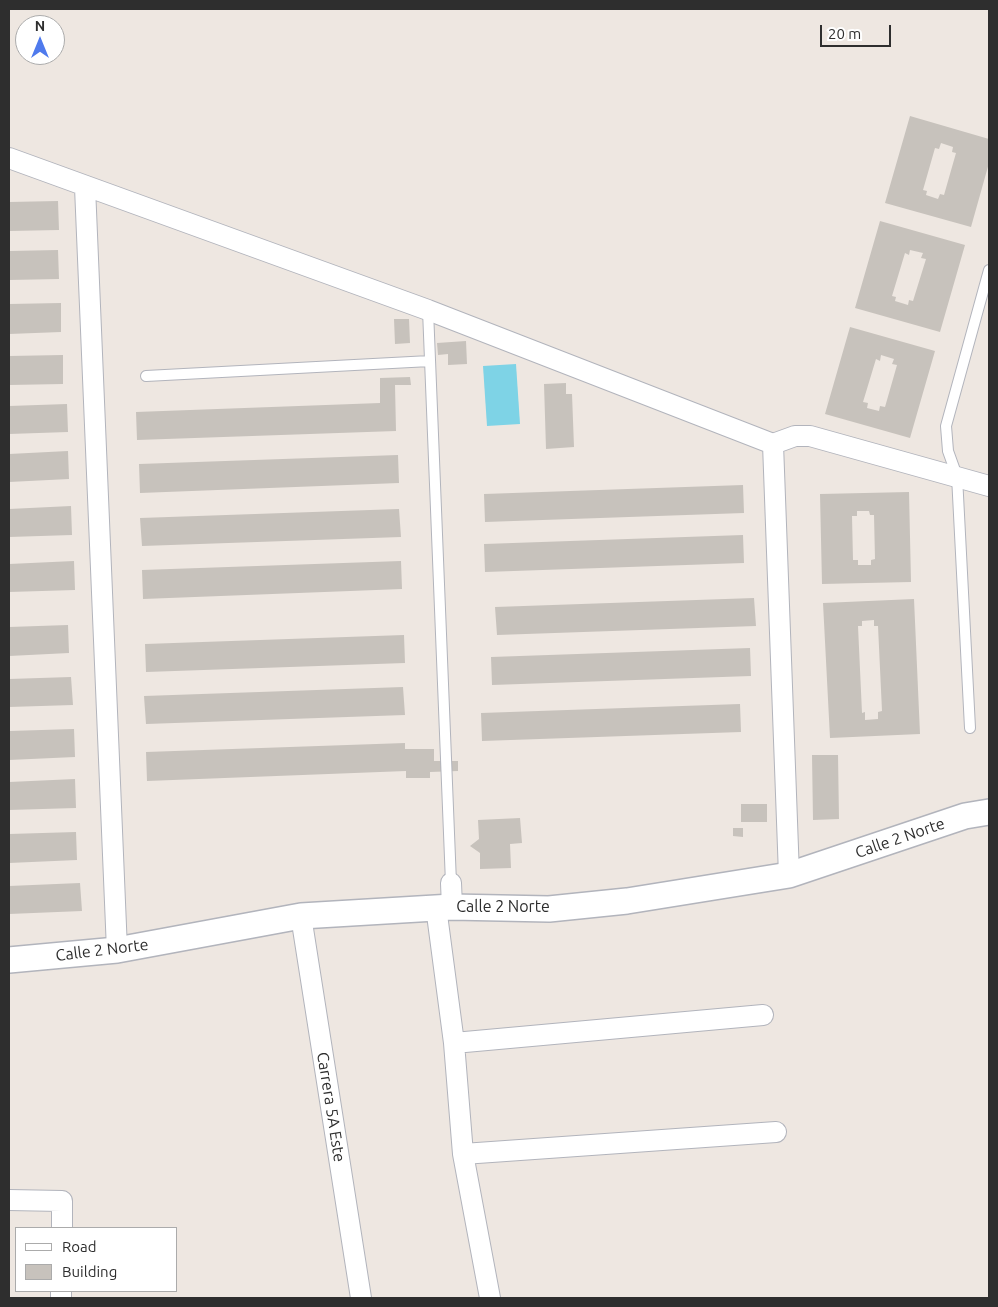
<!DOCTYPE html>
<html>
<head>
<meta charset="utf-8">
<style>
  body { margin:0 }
  #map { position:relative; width:998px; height:1307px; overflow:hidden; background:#eee7e1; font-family:Ubuntu,sans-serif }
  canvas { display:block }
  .frame { position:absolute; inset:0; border:10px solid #2e2e2e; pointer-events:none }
  .legend { position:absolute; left:15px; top:1227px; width:162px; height:65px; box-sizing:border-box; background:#fff; border:1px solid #ababab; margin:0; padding:6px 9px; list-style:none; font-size:15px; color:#2e2e2e }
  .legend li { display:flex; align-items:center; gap:10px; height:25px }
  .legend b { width:25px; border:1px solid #ababab }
  .north { position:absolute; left:15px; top:15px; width:50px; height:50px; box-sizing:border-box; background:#fff; border:1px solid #ababab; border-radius:50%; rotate:0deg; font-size:14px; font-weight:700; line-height:20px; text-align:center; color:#2e2e2e }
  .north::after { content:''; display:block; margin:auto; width:18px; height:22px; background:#4f7aed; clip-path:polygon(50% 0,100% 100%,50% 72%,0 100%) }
  .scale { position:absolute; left:820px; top:25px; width:71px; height:22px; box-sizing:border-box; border:2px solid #2e2e2e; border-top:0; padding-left:6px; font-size:15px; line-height:18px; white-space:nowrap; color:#2e2e2e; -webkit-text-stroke:4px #fff; paint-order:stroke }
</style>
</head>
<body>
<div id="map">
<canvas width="998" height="1307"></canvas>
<div class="frame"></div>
<ul class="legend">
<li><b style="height:6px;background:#fff"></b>Road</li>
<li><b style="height:14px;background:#c7c2bc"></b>Building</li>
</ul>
<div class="north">N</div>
<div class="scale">20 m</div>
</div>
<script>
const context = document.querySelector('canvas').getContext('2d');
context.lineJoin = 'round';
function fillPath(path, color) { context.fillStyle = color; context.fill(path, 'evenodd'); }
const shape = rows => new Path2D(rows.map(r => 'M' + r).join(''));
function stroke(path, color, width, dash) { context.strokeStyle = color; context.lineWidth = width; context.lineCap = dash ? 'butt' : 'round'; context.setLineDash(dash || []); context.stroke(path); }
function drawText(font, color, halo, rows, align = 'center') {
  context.font = font + ' Ubuntu,sans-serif'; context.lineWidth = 5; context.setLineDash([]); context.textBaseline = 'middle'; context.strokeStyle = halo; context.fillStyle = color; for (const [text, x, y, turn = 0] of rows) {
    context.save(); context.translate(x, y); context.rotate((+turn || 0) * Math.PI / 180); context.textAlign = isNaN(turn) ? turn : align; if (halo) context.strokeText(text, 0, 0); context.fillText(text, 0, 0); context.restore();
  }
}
const water = shape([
  [516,364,520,424,487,426,483,366]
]);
const building = shape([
  [910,116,989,139,989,163,971,227,885,203],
  [941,143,953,147,952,152,956,153,944,195,940,194,938,199,926,195,927,191,923,190,935,148,939,149],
  [58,201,59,230,9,231,9,202],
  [880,221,965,245,940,332,855,308],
  [910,250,923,253,921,258,926,259,913,301,909,300,908,305,895,301,896,297,892,296,905,253,909,255],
  [58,250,59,279,9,280,9,251],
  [61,303,61,332,9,334,9,304],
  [394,319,409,319,410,343,395,344],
  [850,327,935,351,910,438,825,414],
  [881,355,894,359,892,364,897,365,885,407,880,406,879,411,867,408,868,403,863,402,876,359,880,361],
  [466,341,467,364,448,365,448,354,438,355,437,343],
  [63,355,63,384,9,385,9,356],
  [410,377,411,385,395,385,396,431,137,440,136,412,380,403,380,378],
  [566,383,566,394,572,394,574,447,546,449,544,384],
  [67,404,68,432,9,434,9,406],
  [68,451,69,479,9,482,9,454],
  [398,455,399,483,140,493,139,464],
  [743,485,744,513,485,522,484,494],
  [909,492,911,582,822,584,820,494],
  [857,511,869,511,870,515,874,515,875,559,871,560,871,565,858,565,858,560,853,560,852,516,857,516],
  [71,506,72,535,9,537,9,509],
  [399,509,401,537,142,546,140,518],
  [743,535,744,563,485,572,484,544],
  [74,561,75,590,9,592,9,564],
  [401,561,402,589,143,599,142,570],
  [754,598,756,626,497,635,495,607],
  [914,599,920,734,830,738,823,603],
  [874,620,874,626,878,626,882,711,878,712,878,719,865,720,865,712,862,713,858,626,862,626,862,621],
  [68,625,69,653,9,656,9,627],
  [404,635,405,663,146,672,145,644],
  [750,648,751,676,492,685,491,657],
  [71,677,73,705,9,707,9,679],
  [403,687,405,715,146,724,144,696],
  [740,704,741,732,482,741,481,713],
  [74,729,75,757,9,760,9,731],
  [405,743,405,749,434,749,434,761,458,761,458,771,430,772,430,778,406,778,406,771,147,781,146,752],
  [812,755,838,755,839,819,813,820],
  [75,779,76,808,9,810,9,782],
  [741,804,767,804,767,822,741,822],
  [520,818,522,843,510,844,511,868,480,869,480,853,470,846,479,839,478,820],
  [733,828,743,828,743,837,733,836],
  [76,832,77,860,9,863,9,834],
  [80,883,82,911,9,914,9,886]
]);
const service = shape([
  [428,310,451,883],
  [146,376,430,361],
  [970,728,957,476,948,451,946,426,989,270]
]);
const minor = shape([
  [9,158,428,310,773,444,795,436,810,436,989,486],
  [85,187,117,950],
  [773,444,789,875],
  [451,883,452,907],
  [436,907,454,1043,463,1154,490,1298],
  [301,916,361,1298],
  [454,1043,763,1015],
  [463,1154,776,1132],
  [9,1200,62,1201,62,1228],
  [61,1298,61,1291]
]);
const tertiary = shape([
  [9,960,117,950,301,916,452,907,549,909,627,901,789,875,965,816,989,812]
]);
const streetNames = [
  ["Calle 2 Norte",900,838,-19],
  ["Calle 2 Norte",503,907],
  ["Calle 2 Norte",102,950,-7],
  ["Carrera 5A Este",331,1107,81]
];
fillPath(water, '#7ed3e6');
fillPath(building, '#c7c2bc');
stroke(service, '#b2b4bc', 12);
stroke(minor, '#b2b4bc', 22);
stroke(tertiary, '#b2b4bc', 28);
stroke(service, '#fff', 10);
stroke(minor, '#fff', 20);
stroke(tertiary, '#fff', 25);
drawText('16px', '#2e2e2e', '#fff', streetNames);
</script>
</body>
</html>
